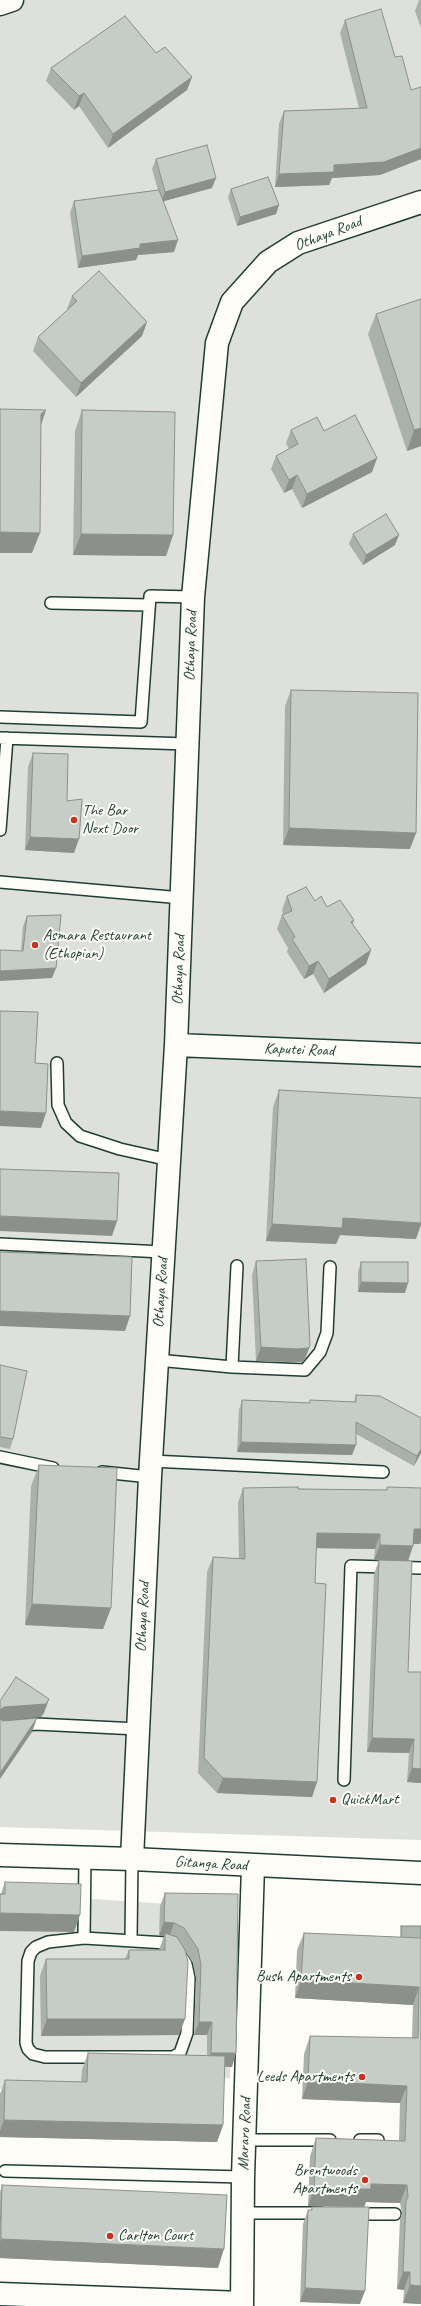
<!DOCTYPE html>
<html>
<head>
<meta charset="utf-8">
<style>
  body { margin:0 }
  canvas { display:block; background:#fdfcf7 }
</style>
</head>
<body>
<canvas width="421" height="2306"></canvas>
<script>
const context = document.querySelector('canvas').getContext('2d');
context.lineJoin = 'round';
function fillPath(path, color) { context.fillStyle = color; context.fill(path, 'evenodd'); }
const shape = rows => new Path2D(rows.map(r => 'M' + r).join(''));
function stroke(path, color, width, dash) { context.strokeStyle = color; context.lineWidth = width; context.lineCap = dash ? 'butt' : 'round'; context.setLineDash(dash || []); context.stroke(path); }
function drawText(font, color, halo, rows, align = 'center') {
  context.font = font + ' Caveat,sans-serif'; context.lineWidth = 4; context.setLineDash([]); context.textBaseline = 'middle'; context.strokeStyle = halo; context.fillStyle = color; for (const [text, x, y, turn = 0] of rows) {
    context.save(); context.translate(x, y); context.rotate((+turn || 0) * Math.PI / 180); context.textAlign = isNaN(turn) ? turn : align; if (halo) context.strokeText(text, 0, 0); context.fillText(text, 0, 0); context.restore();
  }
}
const green = shape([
  [0,0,421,0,421,1840,0,1827],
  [0,1893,183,1905,230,1905,230,2078,0,2089]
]);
const water = shape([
  [401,1926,421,1926,421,1944,401,1944,401,1926]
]);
const service = shape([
  [51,603,149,605],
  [0,717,141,722,150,596,193,597],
  [0,738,188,744],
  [0,830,7,738],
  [0,882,182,898],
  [57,1063,58,1105,66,1123,80,1136,120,1149,169,1160],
  [0,1244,163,1252],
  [157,1360,232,1367,305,1370,320,1352,327,1333,330,1267],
  [232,1367,237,1266],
  [0,1457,53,1468],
  [151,1461,383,1472],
  [102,1472,150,1477],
  [0,1728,36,1724,138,1729],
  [344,1780,351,1566,421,1568],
  [84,1938,166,1943,176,1948,186,1964,189,1978,187,2033,180,2053,173,2057,45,2057,33,2054,28,2049,26,2043,28,1961,31,1952,36,1947,48,1942,84,1938],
  [84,1938,85,1858],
  [131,1939,132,1859],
  [245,2140,330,2140],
  [360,2140,378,2140],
  [5,2171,243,2177],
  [243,2213,321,2213],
  [354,2214,395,2214]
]);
const minor = shape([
  [0,4,12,0],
  [176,1045,421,1055],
  [132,1859,150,1477,176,1045,193,597,217,343,232,302,268,262,298,243,421,202],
  [0,2294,242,2303],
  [242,2306,243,2177,253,1866]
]);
const secondary = shape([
  [0,1855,132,1859,421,1873]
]);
const wall = shape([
  [419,0,421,0,421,28,415,11],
  [345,20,395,57,411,90,421,87,421,159,380,175,332,178,329,185,275,187,279,124,284,111,359,108,340,33],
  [156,53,192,77,187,90,108,148,79,106,74,110,46,81,51,68],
  [156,159,212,188,163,201,174,252,138,255,136,260,78,268,70,213,74,201,158,190,152,169],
  [231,189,276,214,237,226,228,197],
  [72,296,142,336,76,397,33,351,38,337,68,310,67,309],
  [421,299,421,446,407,451,368,334,376,314],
  [82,410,173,535,166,556,73,555,75,431],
  [291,430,324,431,377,458,372,472,302,508,292,489,284,493,271,469,276,456,289,449,286,443],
  [353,534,395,545,363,565,349,544],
  [291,690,410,849,283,845,285,706],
  [33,753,67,801,74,853,25,850,28,767],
  [287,896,315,901,327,907,354,920,353,925,371,950,366,964,324,993,313,974,304,979,287,952,288,948,277,929,282,915,283,914,282,910],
  [27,916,52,978,21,950,23,926],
  [279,1090,416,1239,340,1235,336,1244,266,1241,273,1107],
  [256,1261,305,1359,303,1362,292,1362,256,1361,252,1275],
  [361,1262,405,1293,358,1292,358,1272],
  [0,1365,13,1439,10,1449,0,1447],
  [356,1395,421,1453,414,1466,356,1434,352,1455,237,1452,239,1410,242,1400,309,1403,310,1400,354,1402],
  [39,1465,111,1608,103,1629,25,1625,31,1486],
  [387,1487,421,1529,421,1541,420,1544,413,1544,408,1561,374,1560,375,1549,316,1548,315,1583,317,1782,312,1797,217,1793,198,1773,207,1572,213,1557,239,1559,238,1503,243,1488,386,1490],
  [379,1560,408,1672,421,1783,407,1782,409,1753,367,1752,374,1574],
  [5,1882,74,1932,1,1894],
  [165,1893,238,1894,232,2067,224,2066,223,2125,217,2142,0,2137,0,2094,5,2080,81,2082,82,2070,88,2053,207,2056,207,2035,194,2035,196,1978,193,1963,185,1951,179,2035,41,2036,40,1976,46,1959,125,1959,129,1950,159,1950,164,1936,159,1936,160,1906],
  [304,1933,421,1938,421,2304,403,2303,404,2290,397,2289,400,2219,402,2213,400,2203,366,2202,364,2207,308,2206,310,2156,316,2138,399,2141,400,2103,302,2099,304,2054,310,2036,412,2038,413,2005,295,1998,297,1950],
  [2,2185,218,2268,0,2258,0,2192],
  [312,2207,360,2304,300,2302,303,2224,308,2210,311,2210]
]);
const shadedWall = shape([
  [192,77,187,90,108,148,113,134],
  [84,93,79,106,74,110,79,96],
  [421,148,421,159,380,175,332,178,329,185,275,187,279,174,334,165],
  [216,178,212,188,161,202,165,192],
  [279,205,276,214,237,226,240,217],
  [178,240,174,252,138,255,136,260,78,268,82,256,140,244],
  [147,322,142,336,76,397,81,383],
  [46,410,39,431,41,414],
  [421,428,421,446,407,451,414,430],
  [377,458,372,472,302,508,307,494],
  [297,475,292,489,284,493,289,480],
  [0,532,40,533,32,553,0,553],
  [81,534,173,535,166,556,73,555],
  [399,535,395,545,363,565,366,555],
  [289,828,416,833,410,849,283,845],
  [30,837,79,839,74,853,25,850],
  [371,950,366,964,324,993,329,979],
  [318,961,313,974,304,979,309,966],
  [56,968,52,978,0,981,0,971],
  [0,1111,46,1113,41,1128,0,1126],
  [0,1216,117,1221,112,1236,0,1231],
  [343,1218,421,1223,421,1225,416,1239,340,1235,336,1244,266,1241,272,1224],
  [361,1282,408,1283,405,1293,358,1292],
  [0,1311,130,1316,125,1331,0,1326],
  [310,1346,305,1359,303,1362,292,1362,256,1361,261,1347],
  [241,1442,356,1445,352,1455,237,1452],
  [421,1449,421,1453,414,1466,417,1456],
  [414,1529,421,1529,421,1541,420,1544,408,1544],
  [317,1533,380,1534,375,1549,311,1548],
  [380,1545,413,1546,408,1561,374,1560],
  [32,1604,111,1608,103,1629,25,1625],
  [49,1699,44,1713,41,1717,0,1721,0,1710,4,1707],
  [37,1718,32,1732,0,1779,0,1773],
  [372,1738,414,1739,409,1753,367,1752],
  [412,1768,421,1769,421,1783,407,1782],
  [223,1778,317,1782,312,1797,217,1793],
  [0,1913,80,1915,74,1932,0,1931],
  [164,1922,174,1923,169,1937,165,1933,164,1936,159,1936],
  [301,1980,419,1987,413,2005,295,1998],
  [47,2019,185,2019,179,2035,41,2036],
  [199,2022,212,2022,207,2035,194,2035],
  [211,2053,236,2053,232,2067,207,2066],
  [308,2081,407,2086,400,2103,302,2099],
  [4,2120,223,2125,217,2142,0,2137,0,2131],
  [371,2184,407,2185,400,2203,366,2202,364,2207,308,2206,314,2189],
  [1,2239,224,2249,218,2268,0,2258,0,2242],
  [403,2272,410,2272,404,2290,397,2289],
  [410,2285,421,2286,421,2304,403,2303],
  [305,2288,365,2291,360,2304,300,2302]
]);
const building = shape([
  [381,9,395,57,402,56,411,90,421,87,421,148,384,162,334,165,334,172,279,174,284,111,367,108,345,20,381,9],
  [125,16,156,53,165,47,192,77,113,134,84,93,79,96,51,68,125,16],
  [207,145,216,178,165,192,156,159,207,145],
  [268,177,279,205,240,217,231,189,268,177],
  [159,190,178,240,140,244,140,248,82,256,74,201,159,190],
  [99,271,147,322,81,383,38,337,77,301,72,296,99,271],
  [421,299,421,428,414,430,376,314,421,299],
  [0,409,46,410,41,414,40,533,0,532,0,409],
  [82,410,175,412,173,535,81,534,82,410],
  [355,415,377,458,307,494,297,475,289,480,276,456,298,444,291,430,317,417,324,431,355,415],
  [386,514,399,535,366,555,353,534,386,514],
  [291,690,418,693,416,833,289,828,291,690],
  [33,753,68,754,67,801,82,799,79,839,30,837,33,753],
  [306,887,315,901,321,896,327,907,340,900,354,920,351,922,371,950,329,979,318,961,309,966,292,939,295,937,282,915,292,911,287,896,306,887],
  [61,915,56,968,0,971,0,950,23,951,27,916,61,915],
  [0,1011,38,1012,35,1063,48,1064,46,1113,0,1111,0,1011],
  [279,1090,421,1098,421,1223,343,1218,342,1228,272,1224,279,1090],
  [0,1169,119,1173,117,1221,0,1216,0,1169],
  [0,1252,132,1257,130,1316,0,1311,0,1252],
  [306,1259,310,1346,308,1348,297,1349,261,1347,256,1261,306,1259],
  [361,1262,408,1262,408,1283,361,1282,361,1262],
  [0,1365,27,1371,13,1439,0,1437,0,1365],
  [356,1395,380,1396,421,1418,421,1449,417,1456,356,1422,356,1445,241,1442,242,1400,310,1403,310,1400,356,1402,356,1395],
  [39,1465,117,1468,111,1608,32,1604,39,1465],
  [298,1487,298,1489,387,1490,387,1487,421,1488,421,1529,414,1529,413,1546,380,1545,380,1534,317,1533,315,1583,326,1584,317,1782,223,1778,204,1758,213,1557,245,1559,243,1488,298,1487],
  [379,1560,412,1561,408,1672,421,1672,421,1769,412,1768,414,1739,372,1738,379,1560],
  [16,1677,49,1699,46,1704,4,1707,0,1710,0,1701,16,1677],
  [37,1718,0,1773,0,1719,3,1721,37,1718],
  [5,1882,81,1884,80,1915,0,1913,0,1894,5,1894,5,1882],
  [165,1893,238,1894,236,2053,211,2053,212,2022,199,2022,201,1965,198,1949,184,1928,174,1923,164,1922,165,1893],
  [165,1933,177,1937,185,1950,188,1962,185,2019,47,2019,46,1959,129,1959,129,1950,165,1950,165,1933],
  [304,1933,421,1938,421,2286,410,2285,410,2272,403,2272,406,2201,408,2197,407,2185,371,2184,371,2189,314,2189,316,2138,405,2141,407,2086,308,2081,310,2036,418,2038,419,1987,301,1980,304,1933],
  [88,2053,225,2056,223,2125,4,2120,5,2080,87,2082,88,2053],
  [2,2185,227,2195,224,2249,1,2239,1,2221,0,2221,0,2215,1,2220,2,2185],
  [312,2207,369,2207,365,2291,305,2288,308,2210,312,2210,312,2207]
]);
const markers = [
  [74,820,4,"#c8321e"],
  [35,945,4,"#c8321e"],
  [333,1800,4,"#c8321e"],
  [359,1977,4,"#c8321e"],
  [362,2077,4,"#c8321e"],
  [365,2180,4,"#c8321e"],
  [110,2236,4,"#c8321e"]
];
const streetNames = [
  ["Othaya Road",328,234,-21],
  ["Othaya Road",191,646,-88],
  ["Othaya Road",179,970,-88],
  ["Kaputei Road",299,1050,2],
  ["Othaya Road",161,1293,-86],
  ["Othaya Road",143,1617,-87],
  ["Gitanga Road",211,1864,3],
  ["Mararo Road",245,2134,-88]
];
const poiNames = [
  ["The Bar",82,811],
  ["Next Door",82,829],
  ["Asmara Restaurant",43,936],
  ["(Ethopian)",43,954],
  ["QuickMart",341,1800],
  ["Bush Apartments",351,1977,"right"],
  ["Leeds Apartments",354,2077,"right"],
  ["Brentwoods",357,2171,"right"],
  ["Apartments",357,2189,"right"],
  ["Carlton Court",118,2236]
];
fillPath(green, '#dde0db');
fillPath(water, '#aeb8b1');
stroke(water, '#75877f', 1);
stroke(service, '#1f3d34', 14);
stroke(minor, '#1f3d34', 25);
stroke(secondary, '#1f3d34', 25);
stroke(service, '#fdfcf7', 11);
stroke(minor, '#fdfcf7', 22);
stroke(secondary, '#fdfcf7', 22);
fillPath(wall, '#aab0ab');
fillPath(shadedWall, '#8b908b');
fillPath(building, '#c6cdc7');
stroke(building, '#8b908b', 1);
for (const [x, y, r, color] of markers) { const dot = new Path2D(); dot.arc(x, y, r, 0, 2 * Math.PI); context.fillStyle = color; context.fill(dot); stroke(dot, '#fdfcf7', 1.5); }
drawText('16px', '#1f3d34', '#fdfcf7', streetNames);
drawText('16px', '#1f3d34', '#fdfcf7', poiNames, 'left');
</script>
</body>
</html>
